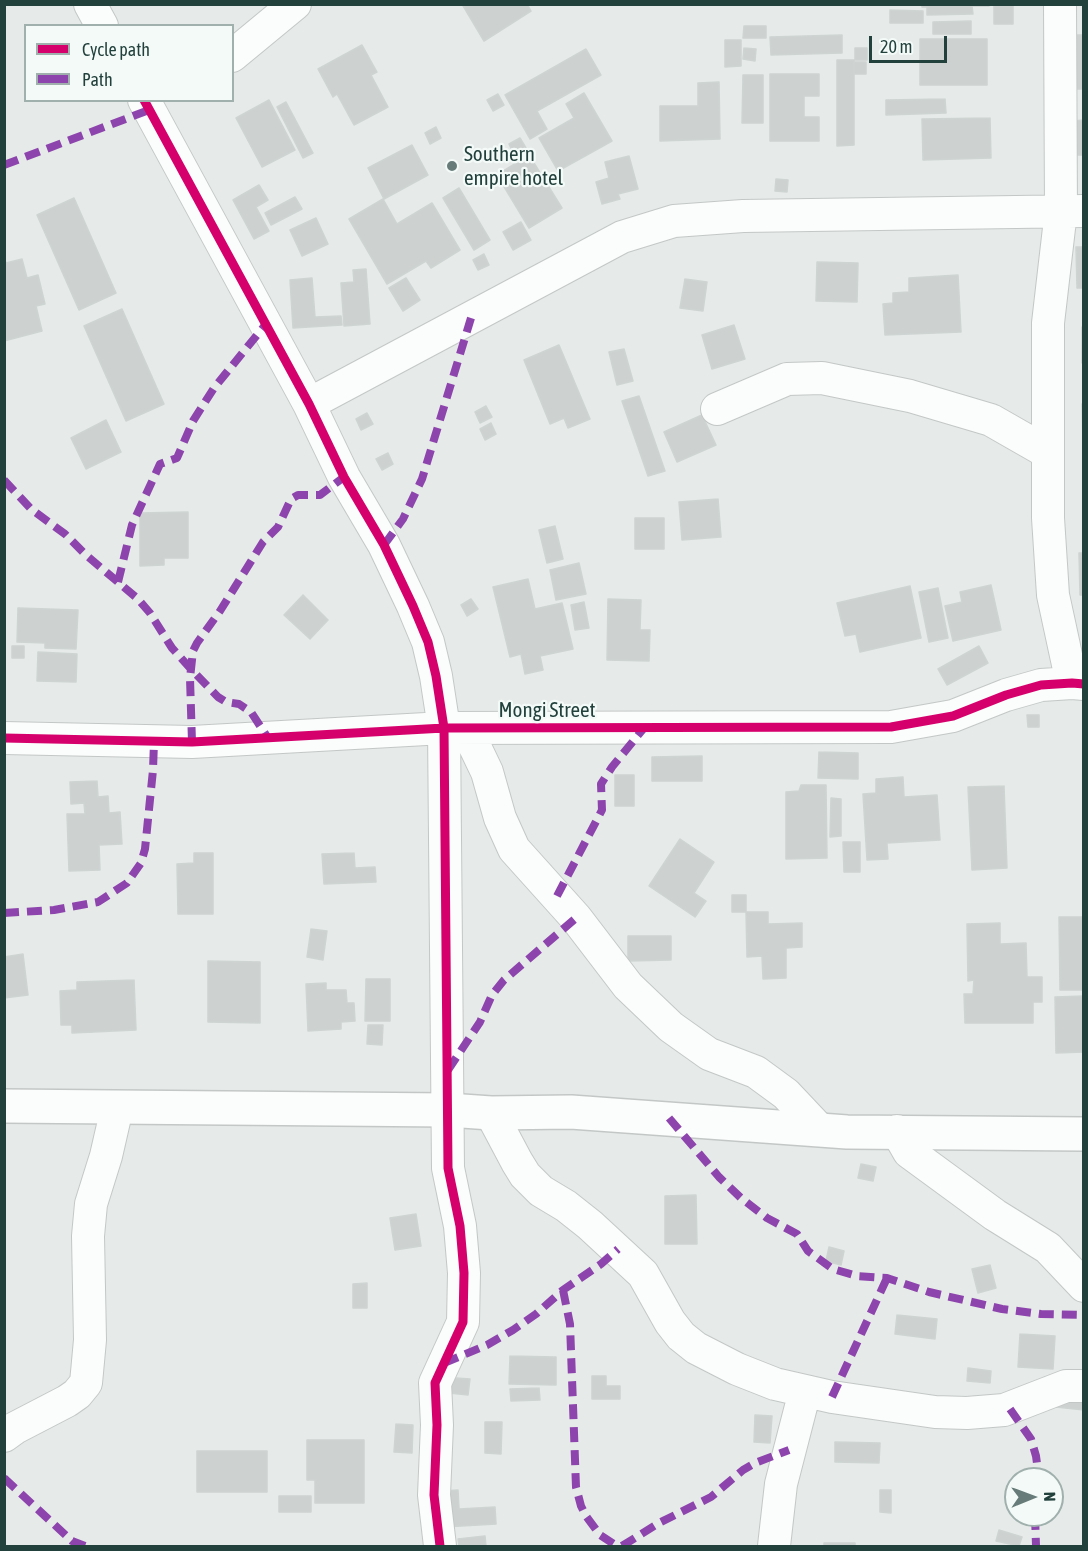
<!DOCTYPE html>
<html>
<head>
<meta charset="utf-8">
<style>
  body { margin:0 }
  #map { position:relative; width:1088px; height:1551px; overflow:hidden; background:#e6ebe9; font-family:"Asap Condensed",sans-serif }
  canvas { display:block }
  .frame { position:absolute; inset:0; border:6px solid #22413c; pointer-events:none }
  .legend { position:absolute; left:24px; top:24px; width:210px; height:78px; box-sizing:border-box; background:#f4faf8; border:2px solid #a0b0ad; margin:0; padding:8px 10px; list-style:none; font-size:18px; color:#22413c }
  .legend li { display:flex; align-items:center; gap:12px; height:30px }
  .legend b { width:30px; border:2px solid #a0b0ad }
  .north { position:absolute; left:1004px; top:1467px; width:60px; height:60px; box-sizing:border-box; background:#f4faf8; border:2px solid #a0b0ad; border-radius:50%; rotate:89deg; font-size:16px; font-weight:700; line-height:24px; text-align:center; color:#22413c }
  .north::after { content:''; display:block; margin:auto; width:21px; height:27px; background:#677c79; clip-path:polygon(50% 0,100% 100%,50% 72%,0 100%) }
  .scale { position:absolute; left:869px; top:36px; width:78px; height:27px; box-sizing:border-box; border:3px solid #22413c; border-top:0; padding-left:8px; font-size:18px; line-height:21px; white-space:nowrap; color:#22413c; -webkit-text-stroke:4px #f4faf8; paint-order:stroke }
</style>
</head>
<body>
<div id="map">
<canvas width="1088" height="1551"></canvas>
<div class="frame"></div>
<ul class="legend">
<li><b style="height:8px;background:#d6006c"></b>Cycle path</li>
<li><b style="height:8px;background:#8e44ad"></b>Path</li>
</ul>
<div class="north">N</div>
<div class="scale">20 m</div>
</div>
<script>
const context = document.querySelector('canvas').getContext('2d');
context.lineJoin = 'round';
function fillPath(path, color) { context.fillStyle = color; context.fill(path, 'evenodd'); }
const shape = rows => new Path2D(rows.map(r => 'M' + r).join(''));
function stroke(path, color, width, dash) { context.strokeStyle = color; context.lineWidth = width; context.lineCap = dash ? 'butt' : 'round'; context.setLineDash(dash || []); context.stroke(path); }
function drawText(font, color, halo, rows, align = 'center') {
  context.font = font + ' "Asap Condensed",sans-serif'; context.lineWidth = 4.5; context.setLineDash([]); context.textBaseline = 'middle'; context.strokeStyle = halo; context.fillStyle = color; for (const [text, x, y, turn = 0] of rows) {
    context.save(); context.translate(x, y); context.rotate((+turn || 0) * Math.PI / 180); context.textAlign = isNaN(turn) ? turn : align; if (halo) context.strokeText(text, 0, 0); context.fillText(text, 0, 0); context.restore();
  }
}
const building = shape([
  [462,4,527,4,531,11,484,41,462,4],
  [922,4,989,4,989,6,972,6,973,14,927,15,927,7,922,7,922,4],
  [994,6,1013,6,1013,24,994,24,994,6],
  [890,10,923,11,923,23,890,23,890,10],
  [971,21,971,34,933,34,933,22,971,21],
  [744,26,766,26,766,38,743,38,744,26],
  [842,35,842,53,771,55,770,37,842,35],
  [1071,35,1084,35,1084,89,1073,89,1071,35],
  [920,39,987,39,987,85,920,85,920,39],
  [725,40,741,40,741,66,725,67,725,40],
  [362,45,377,72,371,75,388,107,354,125,337,94,333,97,318,69,362,45],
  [744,48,756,49,755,61,743,59,744,48],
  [855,48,867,48,867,60,855,60,855,48],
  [586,49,601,75,537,111,547,129,530,139,505,95,586,49],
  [837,60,854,60,854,145,837,146,837,60],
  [854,62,866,62,866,74,854,74,854,62],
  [770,74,819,74,819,96,804,96,804,117,819,117,819,141,770,141,770,74],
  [743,75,763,75,763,123,742,123,743,75],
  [719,82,720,139,660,141,660,106,698,106,698,83,719,82],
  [584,93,612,141,558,171,539,138,574,118,566,104,584,93],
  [498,94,504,105,493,111,487,100,498,94],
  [945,99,946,113,886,115,886,100,945,99],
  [269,100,295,150,262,167,236,118,269,100],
  [286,102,313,153,303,158,277,107,286,102],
  [990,118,991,158,923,160,922,119,990,118],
  [1084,120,1084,155,1074,155,1072,121,1084,120],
  [436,127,441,138,430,144,425,133,436,127],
  [520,138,526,148,514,155,509,144,520,138],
  [412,145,428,175,384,199,368,168,412,145],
  [529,155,562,208,529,228,497,175,529,155],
  [629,156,638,189,618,194,620,199,602,204,596,182,609,178,605,162,629,156],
  [776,179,788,180,787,192,775,191,776,179],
  [259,185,268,200,256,207,269,231,254,239,233,200,259,185],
  [459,188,490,240,474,250,443,198,459,188],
  [295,197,302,209,271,225,265,213,295,197],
  [74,198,116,293,79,310,37,215,74,198],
  [383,199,397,224,432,203,460,250,431,268,426,261,387,284,349,219,383,199],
  [316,218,328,244,302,256,290,230,316,218],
  [521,222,531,240,513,250,503,232,521,222],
  [1076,247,1084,247,1084,288,1077,288,1076,247],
  [484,254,489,265,478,270,473,260,484,254],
  [4,257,6,263,22,259,27,278,38,275,45,304,36,306,42,331,4,341,4,257],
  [817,262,858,263,857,302,816,301,817,262],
  [366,269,370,324,344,326,341,283,354,282,353,270,366,269],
  [958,275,961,332,885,335,883,304,893,303,893,293,909,292,909,278,958,275],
  [312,278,315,317,341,316,342,325,293,328,290,280,312,278],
  [406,278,420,300,403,311,389,288,406,278],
  [685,279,707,282,703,311,680,308,685,279],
  [122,309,164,404,126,421,84,326,122,309],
  [734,325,745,359,712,369,702,335,734,325],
  [1082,327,1084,327,1084,363,1082,363,1082,327],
  [559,345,590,419,568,428,564,418,550,424,524,360,559,345],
  [624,349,633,381,617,385,609,352,624,349],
  [639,396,665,471,648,476,622,401,639,396],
  [1082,404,1084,404,1084,442,1083,442,1082,404],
  [486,406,492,417,480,423,475,412,486,406],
  [367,413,373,424,361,430,356,419,367,413],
  [702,415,716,445,677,462,664,432,702,415],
  [106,420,121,452,86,469,71,438,106,420],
  [491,423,496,434,485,440,480,429,491,423],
  [388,453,393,464,382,470,376,459,388,453],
  [718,499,721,537,682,540,679,502,718,499],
  [188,512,188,558,164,558,164,565,140,566,140,513,188,512],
  [635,518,664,518,664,549,635,549,635,518],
  [555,526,563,559,547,563,539,530,555,526],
  [1079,553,1084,553,1084,595,1080,595,1079,553],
  [579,563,586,594,556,600,550,570,579,563],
  [528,579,535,609,562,603,573,649,540,656,543,670,525,674,521,654,510,657,493,587,528,579],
  [991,585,1001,630,953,641,945,606,962,602,960,592,991,585],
  [910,586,921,638,860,652,856,634,845,636,837,603,910,586],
  [938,588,948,638,929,642,919,592,938,588],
  [303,595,328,620,310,639,284,615,303,595],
  [471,599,478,609,467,616,461,605,471,599],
  [608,599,641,600,640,630,650,630,649,661,607,660,608,599],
  [584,602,589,628,575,630,571,605,584,602],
  [18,608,78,610,76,649,45,648,45,643,17,642,18,608],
  [12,646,24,646,24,658,12,658,12,646],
  [979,646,988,663,947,685,938,669,979,646],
  [38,652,77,654,76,682,37,681,38,652],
  [1027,715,1039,715,1039,727,1028,727,1027,715],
  [819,752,858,753,858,779,818,778,819,752],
  [702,756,702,781,652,781,652,757,702,756],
  [615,775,634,775,634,806,615,806,615,775],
  [903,777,904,797,937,795,940,840,887,843,888,859,867,860,863,794,876,793,876,779,903,777],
  [97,781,98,797,108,796,109,813,120,812,122,844,99,845,100,870,69,871,67,814,85,814,84,803,71,804,70,782,97,781],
  [801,785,826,785,827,858,786,859,786,792,799,791,801,785],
  [1004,786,1007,868,972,870,968,787,1004,786],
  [831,798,841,799,841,836,830,837,831,798],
  [680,839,714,862,694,893,706,901,695,917,649,886,680,839],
  [843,842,860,842,860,872,844,872,843,842],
  [194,853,213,853,213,914,178,914,177,864,194,863,194,853],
  [354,853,355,868,375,867,376,882,324,884,322,854,354,853],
  [732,895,746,895,746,912,732,912,732,895],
  [746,912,768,912,768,924,802,923,802,947,786,948,786,978,763,979,762,956,747,957,746,912],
  [1059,917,1084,917,1084,990,1060,990,1059,917],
  [1000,923,1000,944,1026,943,1027,977,1042,977,1042,1002,1033,1002,1033,1023,965,1023,964,994,973,994,974,980,968,981,967,924,1000,923],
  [311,929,327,931,323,960,307,957,311,929],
  [628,936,671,936,671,960,628,961,628,936],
  [23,954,28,995,4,998,4,957,23,954],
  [208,961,260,962,260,1023,208,1022,208,961],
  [366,979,390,979,390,1021,365,1021,366,979],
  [134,980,136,1030,72,1033,72,1025,61,1025,60,991,77,990,77,982,134,980],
  [326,983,326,990,346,990,347,1003,354,1003,355,1021,341,1022,341,1029,308,1031,306,984,326,983],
  [1084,996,1084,1052,1056,1053,1055,997,1084,996],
  [368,1025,383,1025,382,1045,367,1044,368,1025],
  [861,1164,876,1167,873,1181,858,1178,861,1164],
  [696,1195,697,1244,665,1244,665,1196,696,1195],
  [416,1214,421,1246,395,1250,390,1218,416,1214],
  [829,1247,844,1251,841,1265,826,1261,829,1247],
  [990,1265,996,1288,978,1293,972,1269,990,1265],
  [367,1283,367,1308,353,1308,353,1284,367,1283],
  [897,1315,937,1319,935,1339,895,1334,897,1315],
  [1020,1334,1055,1336,1053,1369,1018,1367,1020,1334],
  [510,1356,556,1357,556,1385,509,1384,510,1356],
  [968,1368,991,1371,990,1383,967,1381,968,1368],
  [592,1376,606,1376,606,1386,620,1386,620,1399,592,1399,592,1376],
  [441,1377,470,1379,468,1395,440,1392,441,1377],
  [539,1388,540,1400,511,1401,510,1389,539,1388],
  [1058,1395,1084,1398,1084,1410,1056,1407,1058,1395],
  [755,1415,772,1416,770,1443,754,1442,755,1415],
  [485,1422,502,1422,501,1454,485,1453,485,1422],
  [396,1424,413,1425,412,1453,394,1452,396,1424],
  [307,1440,364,1440,364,1503,315,1503,315,1480,307,1480,307,1440],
  [835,1442,880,1443,879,1463,835,1462,835,1442],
  [197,1451,267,1451,267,1492,197,1492,197,1451],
  [458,1490,459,1509,495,1507,496,1524,444,1527,442,1491,458,1490],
  [880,1490,891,1490,891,1513,880,1512,880,1490],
  [279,1496,311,1496,311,1512,279,1512,279,1496],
  [999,1530,1022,1537,1019,1546,996,1541,999,1530],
  [485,1536,486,1546,459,1546,458,1539,485,1536],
  [824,1543,855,1543,855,1546,824,1546,824,1543]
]);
const minor = shape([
  [90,4,102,26],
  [1060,4,1061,211,1048,323,1048,518,1053,595,1072,683],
  [232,56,295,4],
  [144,100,309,404,344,477,384,545,413,606,428,642,436,676,444,728,448,1168,460,1226,464,1273,463,1322,435,1383,437,1425,434,1495,440,1546],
  [309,404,622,237,674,221,743,216,1084,211],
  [717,409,787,379,822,378,910,396,991,420,1047,452],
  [466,728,487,772,500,818,514,849,576,918,628,986,671,1027,709,1054,756,1072,786,1094,819,1129],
  [4,738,192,742,444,728,891,727,953,716,1006,695,1041,685,1072,683,1084,684],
  [491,1113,517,1162,525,1175,541,1191,566,1206,590,1225,643,1274,670,1322,681,1336,696,1348,737,1369,775,1384,832,1397,935,1412,967,1413,1004,1410,1066,1386,1084,1386],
  [897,1131,909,1152,995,1215,1048,1248,1084,1286],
  [4,1436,15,1428,67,1401,77,1394,86,1383,90,1340,88,1236,91,1204,106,1156,117,1108],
  [774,1546,781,1484,805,1391]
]);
const tertiary = shape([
  [4,1106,448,1110,491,1113,571,1112,847,1132,1084,1134]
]);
const quiet = shape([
  [4,165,149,110],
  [4,480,31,509,65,534,86,555,138,599,150,613,172,648,191,669,218,697,226,702,239,704,251,712,268,738],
  [384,545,403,519,422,479,471,318],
  [118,582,132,525,160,464,177,458,193,421,214,388,266,324],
  [192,742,190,678,193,651,197,643,220,611,263,542,278,527,291,499,298,495,320,495,344,477],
  [557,896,602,810,601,784,612,767,644,728],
  [4,913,54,910,98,902,127,883,141,863,145,849,153,770,154,742],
  [448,1070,480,1022,492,995,504,980,576,918],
  [669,1118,719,1177,741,1198,767,1218,797,1234,808,1251,833,1269,857,1276,887,1278,929,1292,1002,1309,1041,1314,1084,1315],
  [563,1290,570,1324,576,1487,581,1506,586,1516,600,1535,617,1546],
  [444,1363,487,1345,513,1330,536,1314,563,1290,601,1264,618,1249],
  [832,1397,887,1278],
  [1010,1409,1031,1439,1036,1456,1039,1479],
  [4,1478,72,1541,85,1546],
  [1035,1515,1036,1546],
  [622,1546,659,1523,711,1497,743,1470,755,1463,789,1450]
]);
const cycleway = shape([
  [144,100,309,404,344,477,384,545,413,606,428,642,436,676,444,728,448,1168,460,1226,464,1273,463,1322,435,1383,437,1425,434,1495,440,1546],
  [4,738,192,742,444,728,891,727,953,716,1006,695,1041,685,1072,683,1084,684]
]);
const markers = [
  [452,166,6,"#677c79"]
];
const poiNames = [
  ["Southern",464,154],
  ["empire hotel",464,178]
];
const streetNames = [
  ["Mongi Street",547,710]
];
fillPath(building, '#cdd2d1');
stroke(building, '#ced4d2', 1.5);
stroke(minor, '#c3c8c6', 34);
stroke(tertiary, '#c3c8c6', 36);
stroke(minor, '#fbfcfc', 32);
stroke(tertiary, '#fbfcfc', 33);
stroke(quiet, '#8e44ad', 8, [15, 8]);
stroke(cycleway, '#d6006c', 9);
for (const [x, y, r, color] of markers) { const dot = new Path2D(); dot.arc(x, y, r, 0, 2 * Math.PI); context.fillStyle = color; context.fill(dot); stroke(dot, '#f4faf8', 2); }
drawText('21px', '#22413c', '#f4faf8', poiNames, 'left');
drawText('21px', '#22413c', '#f4faf8', streetNames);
</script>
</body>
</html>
